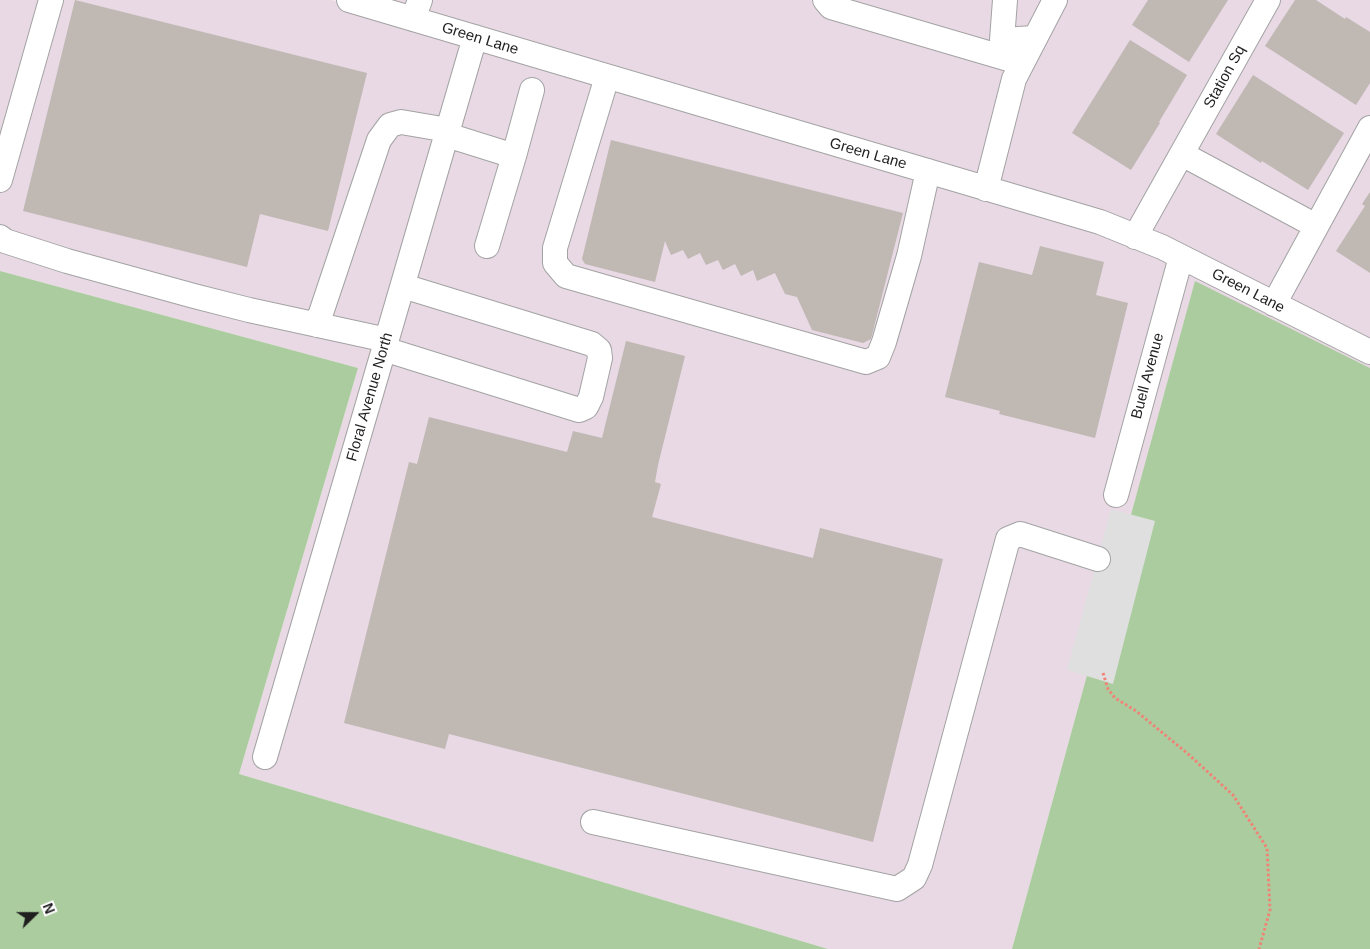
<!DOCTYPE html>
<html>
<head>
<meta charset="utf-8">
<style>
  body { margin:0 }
  #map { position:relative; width:1370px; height:949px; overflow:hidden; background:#efece6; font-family:Helvetica,sans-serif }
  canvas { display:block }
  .north { position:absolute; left:10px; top:889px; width:50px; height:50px; -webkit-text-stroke:4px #fff; paint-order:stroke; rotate:68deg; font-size:14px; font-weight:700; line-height:20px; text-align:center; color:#1f1f1f }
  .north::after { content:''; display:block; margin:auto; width:18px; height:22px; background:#1f1f1f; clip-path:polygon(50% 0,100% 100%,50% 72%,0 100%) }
</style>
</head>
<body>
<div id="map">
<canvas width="1370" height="949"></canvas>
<div class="north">N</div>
</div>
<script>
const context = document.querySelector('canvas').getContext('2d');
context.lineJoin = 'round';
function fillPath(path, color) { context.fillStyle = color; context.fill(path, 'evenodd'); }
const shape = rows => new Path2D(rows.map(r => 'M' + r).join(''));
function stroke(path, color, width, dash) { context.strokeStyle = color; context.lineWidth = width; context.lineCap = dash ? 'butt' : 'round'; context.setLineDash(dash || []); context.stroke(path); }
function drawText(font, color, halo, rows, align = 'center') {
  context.font = font + ' Helvetica,sans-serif'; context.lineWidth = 4.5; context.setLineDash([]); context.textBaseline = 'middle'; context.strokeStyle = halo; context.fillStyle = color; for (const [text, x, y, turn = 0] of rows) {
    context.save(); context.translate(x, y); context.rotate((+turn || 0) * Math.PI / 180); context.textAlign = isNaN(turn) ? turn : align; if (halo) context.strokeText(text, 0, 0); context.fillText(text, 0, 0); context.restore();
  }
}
const industrial = shape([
  [0,0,331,0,364,8,369,0,1370,0,1370,368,1195,282,1012,949,828,949,239,774,358,368,0,271]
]);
const forest = shape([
  [0,271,358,368,239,774,828,949,0,949],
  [1195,281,1370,368,1370,949,1012,949]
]);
const parking = shape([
  [1111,509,1155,521,1113,684,1067,670]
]);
const building = shape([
  [75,0,367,73,328,231,260,214,247,267,23,211],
  [1148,0,1228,0,1189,62,1132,25],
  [1295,0,1316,0,1345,19,1346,17,1370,32,1370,83,1356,105,1265,46],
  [1130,40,1187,75,1159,122,1160,123,1131,170,1072,133],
  [1253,75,1344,133,1308,190,1262,161,1261,163,1216,134],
  [611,140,903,213,871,339,863,343,812,330,797,297,785,294,775,273,757,281,753,270,741,276,735,264,723,270,718,260,706,265,700,253,688,259,683,250,671,255,665,241,655,282,585,264,582,259],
  [1370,192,1370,273,1336,251,1365,206,1362,204],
  [1040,246,1104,262,1096,295,1128,303,1095,438,999,414,1000,411,945,397,979,262,1032,275],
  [626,341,685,356,658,465,655,482,661,484,652,517,813,558,820,528,943,559,873,842,449,734,445,749,344,723,409,462,417,464,429,417,567,452,573,431,602,438]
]);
const path = shape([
  [1103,673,1108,689,1115,698,1136,711,1187,753,1233,795,1267,848,1270,910,1259,949]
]);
const minor = shape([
  [349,0,1100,222,1162,247,1370,352],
  [825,0,831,7,1022,63],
  [1005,0,1002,40,1035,38],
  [413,19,420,0],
  [607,77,555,248,555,263,566,276,866,362,878,357,884,342,909,256,928,171],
  [447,135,514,156,487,246],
  [1182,154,1316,226],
  [514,156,532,90],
  [0,180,51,0],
  [986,189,1014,79,1055,0],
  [0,237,5,241,67,261,194,296,249,310,387,340],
  [1135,237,1268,0],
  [1274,304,1370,128],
  [317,325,379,140,390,125,401,122,448,130],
  [384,349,579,410,586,407,591,397,600,358,599,350,592,344,403,286],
  [1116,495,1181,257],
  [265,757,475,37],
  [593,822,897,889,914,878,920,865,1008,539,1020,534,1098,559]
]);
const streetNames = [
  ["Green Lane",480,39,17],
  ["Station Sq",1225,77,-61],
  ["Green Lane",868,154,16],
  ["Green Lane",1248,291,27],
  ["Buell Avenue",1148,376,-75],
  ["Floral Avenue North",370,397,-74]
];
fillPath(industrial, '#e8d9e5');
fillPath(forest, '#abcc9e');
fillPath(parking, '#dfdfdf');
fillPath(building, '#c0b8b3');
stroke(minor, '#a3a3a3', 26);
stroke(path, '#f18376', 3, [2.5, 2.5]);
stroke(minor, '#fff', 24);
drawText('15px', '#1f1f1f', '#fff', streetNames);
</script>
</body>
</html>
